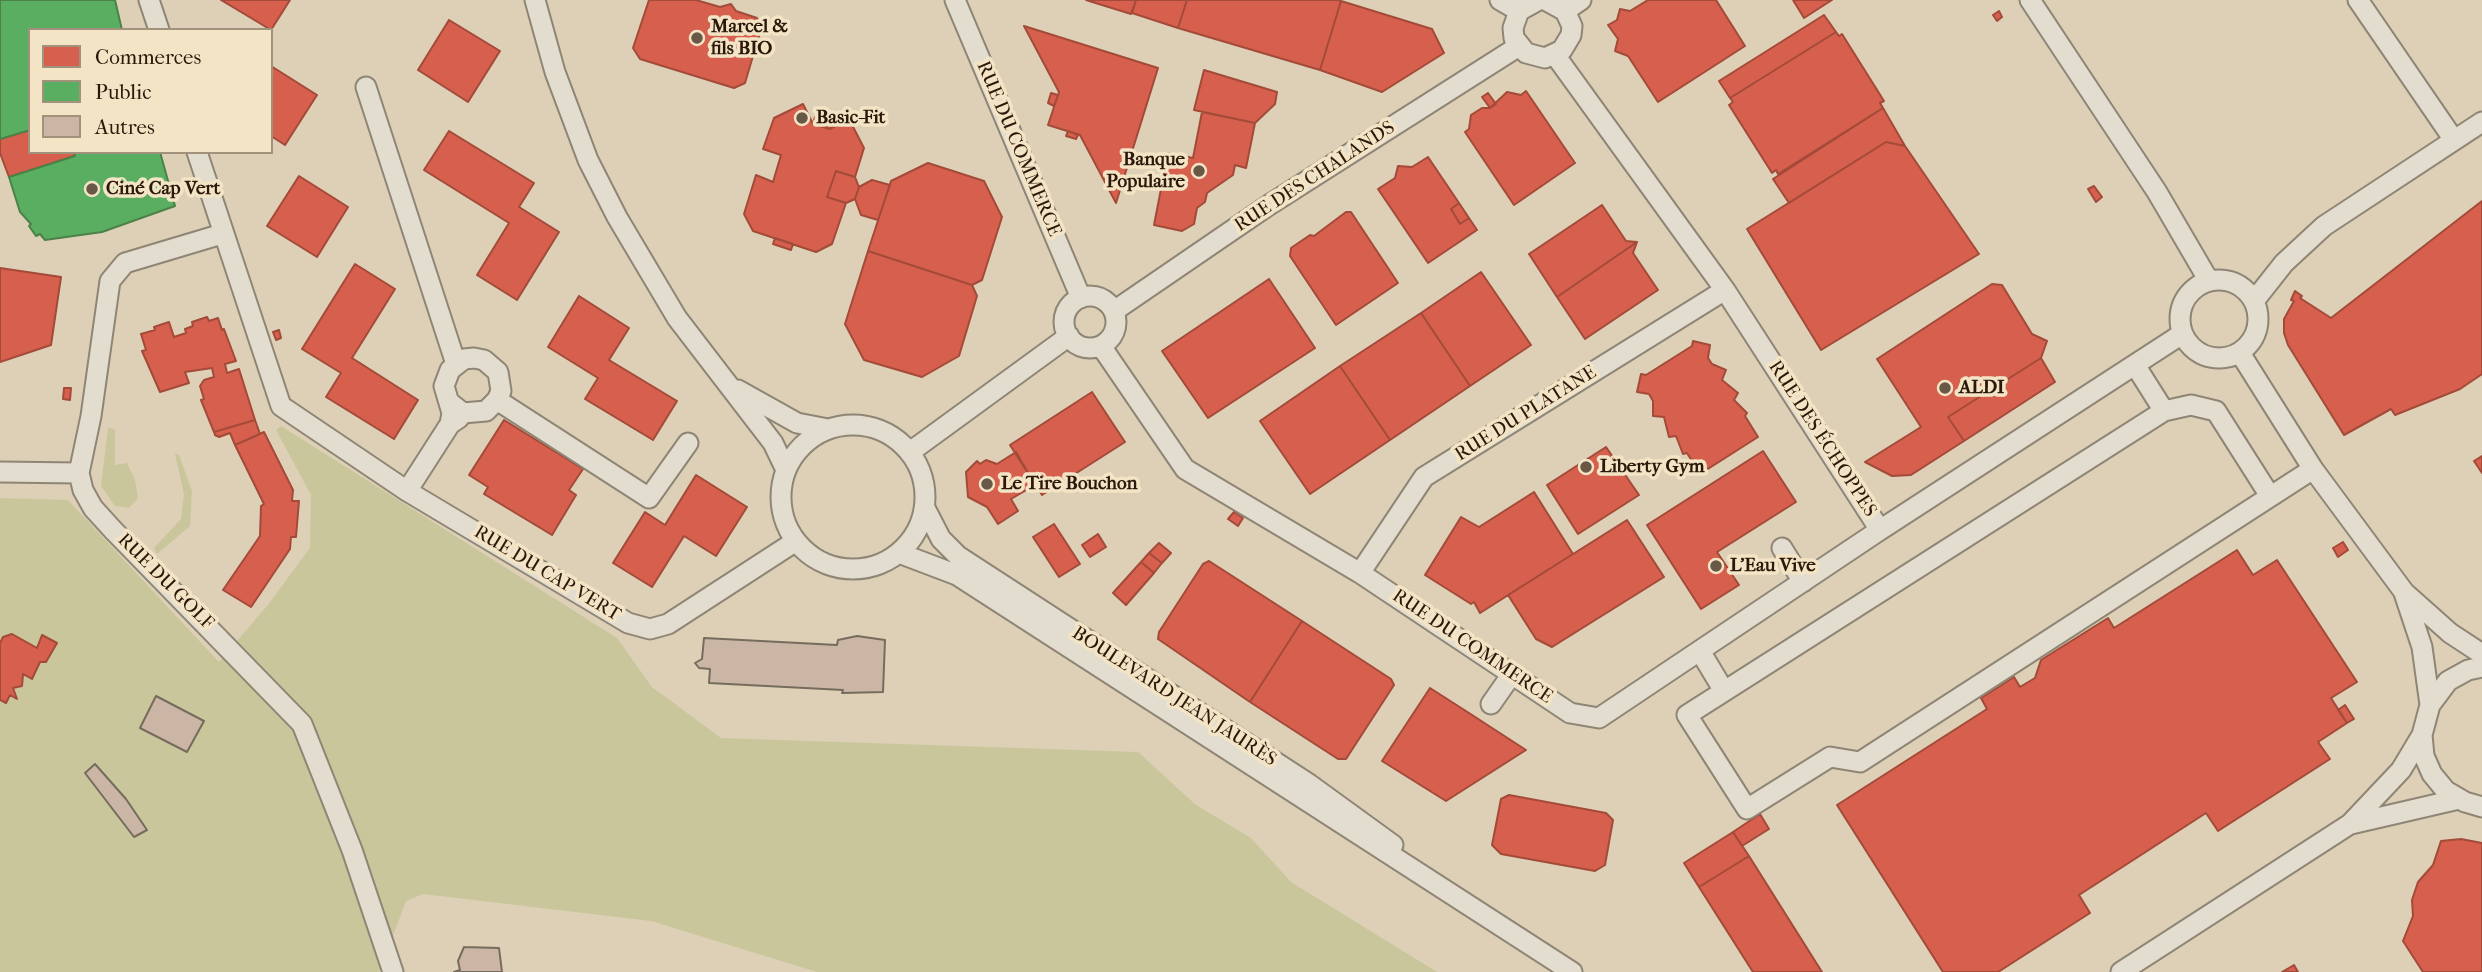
<!DOCTYPE html>
<html>
<head>
<meta charset="utf-8">
<style>
  body { margin:0 }
  #map { position:relative; width:2482px; height:972px; overflow:hidden; background:#ddd0b6; font-family:"IM FELL French Canon",serif }
  canvas { display:block }
  .legend { position:absolute; left:28px; top:28px; width:245px; height:126px; box-sizing:border-box; background:#f3e4c6; border:2px solid #a3927b; margin:0; padding:9px 12px; list-style:none; font-size:21px; color:#2c180a }
  .legend li { display:flex; align-items:center; gap:14px; height:35px }
  .legend b { width:35px; border:2px solid #a3927b }
</style>
</head>
<body>
<div id="map">
<canvas width="2482" height="972"></canvas>
<ul class="legend">
<li><b style="height:19px;background:#d6604d"></b>Commerces</li>
<li><b style="height:19px;background:#5aae61"></b>Public</li>
<li><b style="height:19px;background:#cbb6a6"></b>Autres</li>
</ul>
</div>
<script>
const context = document.querySelector('canvas').getContext('2d');
context.lineJoin = 'round';
function fillPath(path, color) { context.fillStyle = color; context.fill(path, 'evenodd'); }
const shape = rows => new Path2D(rows.map(r => 'M' + r).join(''));
function stroke(path, color, width, dash) { context.strokeStyle = color; context.lineWidth = width; context.lineCap = dash ? 'butt' : 'round'; context.setLineDash(dash || []); context.stroke(path); }
function drawText(font, color, halo, rows, align = 'center') {
  context.font = font + ' "IM FELL French Canon",serif'; context.lineWidth = 7; context.setLineDash([]); context.textBaseline = 'middle'; context.strokeStyle = halo; context.fillStyle = color; for (const [text, x, y, turn = 0] of rows) {
    context.save(); context.translate(x, y); context.rotate((+turn || 0) * Math.PI / 180); context.textAlign = isNaN(turn) ? turn : align; if (halo) context.strokeText(text, 0, 0); context.fillText(text, 0, 0); context.restore();
  }
}
const green = shape([
  [281,426,617,638,652,687,721,738,1138,752,1196,805,1251,838,1291,882,1437,972,817,972,651,921,423,894,406,901,379,972,0,972,0,498,68,500,219,662,267,606,310,548,311,495,276,430],
  [108,428,115,429,115,465,127,463,135,480,138,498,129,508,115,506,101,486],
  [175,454,179,455,192,491,190,526,157,554,154,548,181,519,184,494]
]);
const shops = shape([
  [221,0,290,0,271,30,221,0],
  [649,0,696,0,720,7,731,4,736,11,757,18,761,29,745,83,734,88,640,59,633,48,649,0],
  [1086,0,1136,0,1131,14,1086,0],
  [1136,0,1187,0,1178,28,1132,13,1136,0],
  [1187,0,1338,0,1341,1,1320,70,1178,28,1187,0],
  [1648,0,1716,0,1745,46,1658,102,1628,56,1615,51,1618,39,1608,25,1617,20,1620,9,1630,11,1648,0],
  [1793,0,1832,0,1804,18,1793,0],
  [1341,1,1432,29,1444,53,1382,92,1320,70,1341,1],
  [1999,11,2002,17,1997,21,1993,15,1999,11],
  [1824,15,1836,32,1730,98,1719,81,1824,15],
  [449,20,500,51,468,102,418,70,449,20],
  [1024,26,1158,68,1116,203,1080,135,1048,125,1059,92,1024,26],
  [1836,32,1839,36,1842,34,1884,101,1880,103,1883,108,1778,174,1776,170,1772,173,1729,105,1733,102,1730,98,1836,32],
  [271,66,317,95,285,145,271,136,271,66],
  [1204,70,1277,92,1275,104,1255,123,1194,110,1204,70],
  [1526,91,1575,163,1514,205,1465,132,1469,129,1471,115,1482,108,1490,108,1507,92,1521,95,1526,91],
  [1051,93,1058,95,1054,106,1048,103,1051,93],
  [1488,93,1496,104,1490,108,1482,97,1488,93],
  [803,104,813,124,830,129,849,119,864,148,855,177,836,171,827,197,846,203,832,244,816,252,753,231,744,214,756,175,773,182,781,155,763,149,774,118,803,104],
  [1883,108,1905,146,1886,142,1789,203,1773,179,1883,108],
  [1202,112,1255,123,1246,168,1235,165,1233,175,1207,193,1205,202,1197,208,1194,224,1182,231,1154,225,1168,153,1193,158,1202,112],
  [815,117,833,123,830,129,813,124,815,117],
  [30,130,30,152,74,152,75,156,9,177,0,153,0,139,30,130],
  [449,131,534,183,519,207,559,232,517,300,477,275,509,223,424,170,449,131],
  [1068,131,1078,135,1076,139,1066,136,1068,131],
  [1886,142,1905,146,1979,254,1821,350,1747,229,1886,142],
  [1428,157,1459,203,1451,209,1460,224,1469,218,1477,230,1428,263,1378,189,1395,178,1398,166,1412,167,1428,157],
  [928,163,984,181,1002,217,982,280,972,285,868,251,891,181,928,163],
  [836,171,855,177,859,187,855,199,846,203,827,197,836,171],
  [299,176,348,207,317,257,267,226,299,176],
  [872,180,890,185,878,220,861,215,855,199,859,187,872,180],
  [2094,186,2102,197,2096,202,2088,189,2094,186],
  [2482,201,2482,374,2460,389,2395,415,2391,409,2344,435,2288,345,2284,333,2284,319,2294,301,2291,300,2295,291,2302,296,2300,298,2331,318,2482,201],
  [1459,203,1469,218,1460,224,1451,209,1459,203],
  [1602,205,1626,241,1637,242,1557,297,1529,254,1602,205],
  [1346,212,1351,212,1398,283,1336,325,1290,256,1291,248,1310,235,1314,236,1346,212],
  [775,238,793,244,791,250,773,244,775,238],
  [1637,242,1633,253,1658,290,1585,339,1557,297,1637,242],
  [868,251,972,285,977,296,959,356,922,377,864,360,845,324,868,251],
  [355,264,395,289,352,358,418,400,394,439,326,397,341,373,302,349,355,264],
  [0,268,61,277,51,345,0,362,0,268],
  [1481,272,1531,345,1470,386,1421,313,1481,272],
  [1269,279,1315,348,1208,418,1162,351,1269,279],
  [1992,284,2002,285,2032,334,2047,341,2041,358,1948,417,1964,441,1911,475,1892,476,1865,462,1921,427,1877,359,1992,284],
  [579,296,629,328,609,360,677,401,653,440,585,399,598,378,548,347,579,296],
  [1421,313,1470,386,1390,440,1340,366,1421,313],
  [207,317,209,321,218,318,222,330,224,329,236,361,225,364,227,373,239,369,255,420,214,432,201,400,204,399,200,386,204,380,214,377,212,368,185,372,189,383,160,392,142,351,146,350,141,334,155,330,154,327,169,322,174,337,186,333,185,329,193,326,192,322,207,317],
  [279,330,281,338,276,340,273,332,279,330],
  [1693,341,1710,345,1708,358,1712,364,1726,370,1722,380,1738,393,1734,400,1747,413,1745,416,1758,437,1700,474,1687,453,1683,454,1676,436,1669,437,1664,417,1653,416,1653,401,1649,394,1637,392,1641,374,1646,375,1692,346,1693,341],
  [2041,358,2055,382,1964,441,1948,417,2041,358],
  [1340,366,1390,440,1310,494,1260,421,1340,366],
  [64,388,71,388,70,400,63,399,64,388],
  [1092,392,1125,442,1042,495,1010,445,1092,392],
  [255,420,260,434,235,445,230,433,219,437,215,435,214,432,255,420],
  [504,420,583,469,569,490,576,495,552,535,484,494,488,487,469,475,504,420],
  [264,432,293,490,292,501,299,501,296,537,291,537,290,549,251,607,223,590,260,536,261,506,264,504,235,445,264,432],
  [1606,447,1639,495,1578,534,1547,485,1606,447],
  [1763,451,1796,502,1717,552,1739,585,1701,609,1647,525,1763,451],
  [1016,452,1035,485,1011,499,1018,511,998,524,987,507,968,497,966,472,977,461,980,464,986,460,997,464,1016,452],
  [2482,456,2482,473,2474,461,2482,456],
  [696,475,747,507,716,556,684,536,652,587,613,563,645,512,665,525,696,475],
  [1534,492,1573,554,1480,613,1474,602,1471,604,1425,575,1461,517,1479,527,1534,492],
  [1234,512,1243,518,1238,526,1228,519,1234,512],
  [1627,520,1664,577,1552,647,1536,639,1508,595,1627,520],
  [1054,524,1080,564,1059,577,1033,537,1054,524],
  [1098,534,1106,547,1090,557,1082,545,1098,534],
  [2343,542,2348,550,2338,557,2333,548,2343,542],
  [1159,543,1171,553,1162,563,1149,553,1159,543],
  [2237,550,2253,575,2277,560,2357,682,2331,698,2347,723,2318,742,2330,759,2218,831,2206,813,2079,895,2090,913,1998,972,1943,972,1837,805,1987,709,1981,698,1997,688,2014,677,2020,687,2035,678,2041,660,2108,618,2114,628,2237,550],
  [1149,553,1162,563,1154,573,1141,562,1149,553],
  [1209,561,1302,621,1250,702,1158,639,1159,632,1203,564,1209,561],
  [1141,562,1154,573,1126,605,1113,593,1141,562],
  [1302,621,1391,679,1394,685,1346,759,1338,759,1250,702,1302,621],
  [12,634,37,648,42,635,57,643,46,662,40,662,32,679,23,674,22,686,13,688,17,699,10,695,6,703,0,700,0,643,3,637,12,634],
  [1430,688,1469,713,1526,750,1446,801,1382,761,1430,688],
  [2345,705,2354,719,2347,723,2338,710,2345,705],
  [1509,795,1606,813,1613,820,1605,865,1595,871,1501,854,1492,845,1501,799,1509,795],
  [1760,814,1769,829,1742,846,1733,832,1760,814],
  [1733,832,1749,856,1699,887,1684,863,1733,832],
  [2461,839,2482,843,2482,972,2423,972,2403,941,2413,916,2412,900,2418,882,2433,865,2441,841,2461,839],
  [1749,856,1822,972,1753,972,1699,887,1749,856],
  [2294,965,2298,972,2282,972,2294,965]
]);
const public = shape([
  [0,0,115,0,122,30,30,30,30,130,0,139,0,0],
  [74,152,160,152,175,206,102,232,45,240,40,234,36,236,29,226,31,224,20,212,9,177,75,156,74,152]
]);
const building = shape([
  [857,636,885,640,883,692,842,693,843,690,709,683,710,669,699,668,695,663,702,659,704,638,837,645,838,640,857,636],
  [156,696,204,721,187,752,140,728,156,696],
  [95,764,126,799,147,830,134,837,85,773,95,764],
  [464,947,499,948,502,972,454,972,460,970,458,961,464,947]
]);
const minor = shape([
  [149,0,159,30],
  [535,0,555,72,588,160,617,217,677,318,773,443,786,470],
  [955,0,1081,298],
  [1500,0,1519,11],
  [1539,0,1519,11,1513,28,1514,38,1526,53,1545,58,1562,50,1571,35,1572,26,1565,11,1545,0],
  [2030,0,2157,192,2209,281],
  [2358,0,2454,140],
  [1565,11,1581,0],
  [1555,55,1725,290,1880,530,2182,334],
  [366,87,456,364],
  [197,152,281,406,407,491,628,623,650,629,668,624,796,541],
  [222,234,125,263,110,281,91,416,79,473,83,490,93,508,113,530,302,724,352,850,393,972],
  '2180 319a39 39 0 1 1 78 0a39 39 0 1 1-78 0Z',
  '1064 322a26 26 0 1 1 52 0a26 26 0 1 1-52 0Z',
  [2254,301,2284,263,2324,226,2482,122],
  [1114,311,1269,205,1519,46],
  [1101,346,1185,469,1360,573,1570,713,1599,718,1880,530],
  [2240,353,2313,469,2404,592,2450,633,2482,654],
  [2135,365,2164,411,2191,405,2216,411,2270,496],
  [738,390,797,423,828,429],
  [497,400,649,498,688,443],
  [449,402,463,413,486,411,497,400,501,391,498,372,484,360,474,358,464,359,450,370,444,386,452,413,450,424],
  [2164,411,1687,715,1747,809,1830,757,1860,762,2313,469],
  '781 497a72 72 0 1 1 144 0a72 72 0 1 1-144 0Z',
  [910,452,1069,336],
  [0,472,79,473],
  [407,491,450,424,459,418],
  [925,508,941,539,958,556,1309,784,1393,845],
  [1782,548,1803,582],
  [899,553,957,575,1572,972],
  [1360,573,1424,477,1725,290],
  [2404,593,2422,647,2430,705],
  [1700,651,1724,691],
  [2482,667,2468,670,2448,681,2430,705,2422,735,2424,756,2432,774,2446,791,2465,802,2482,807],
  [1491,704,1512,674],
  [2351,824,2459,799],
  [2121,972,2350,824,2401,770,2422,735]
]);
const markers = [
  [697,38,7,"#6a5846"],
  [802,118,7,"#6a5846"],
  [1199,171,7,"#6a5846"],
  [92,189,7,"#6a5846"],
  [1945,388,7,"#6a5846"],
  [1586,467,7,"#6a5846"],
  [987,484,7,"#6a5846"],
  [1716,566,7,"#6a5846"]
];
const poiNames = [
  ["Marcel &",711,27],
  ["fils BIO",711,49],
  ["Basic-Fit",816,118],
  ["Banque",1185,160,"right"],
  ["Populaire",1185,182,"right"],
  ["Ciné Cap Vert",106,189],
  ["ALDI",1959,388],
  ["Liberty Gym",1600,467],
  ["Le Tire Bouchon",1001,484],
  ["L'Eau Vive",1730,566]
];
const streetNames = [
  ["RUE DU COMMERCE",1018,149,67],
  ["RUE DES CHALANDS",1315,177,-33],
  ["RUE DU PLATANE",1526,414,-32],
  ["RUE DES ÉCHOPPES",1822,439,57],
  ["RUE DU CAP VERT",547,574,31],
  ["RUE DU GOLF",165,582,45],
  ["RUE DU COMMERCE",1472,647,34],
  ["BOULEVARD JEAN JAURÈS",1174,697,33]
];
fillPath(green, '#c9c69c');
fillPath(shops, '#d6604d');
stroke(shops, '#a34a39', 2);
fillPath(public, '#5aae61');
stroke(public, '#4c8147', 2);
fillPath(building, '#cbb6a6');
stroke(building, '#766c5d', 2);
stroke(minor, '#8e8575', 23);
stroke(minor, '#e3ddd0', 19);
for (const [x, y, r, color] of markers) { const dot = new Path2D(); dot.arc(x, y, r, 0, 2 * Math.PI); context.fillStyle = color; context.fill(dot); stroke(dot, '#f3e4c6', 2.5); }
drawText('bold 19px', '#2c180a', '#f3e4c6', poiNames, 'left');
drawText('19px', '#2c180a', '#f3e4c6', streetNames);
</script>
</body>
</html>
